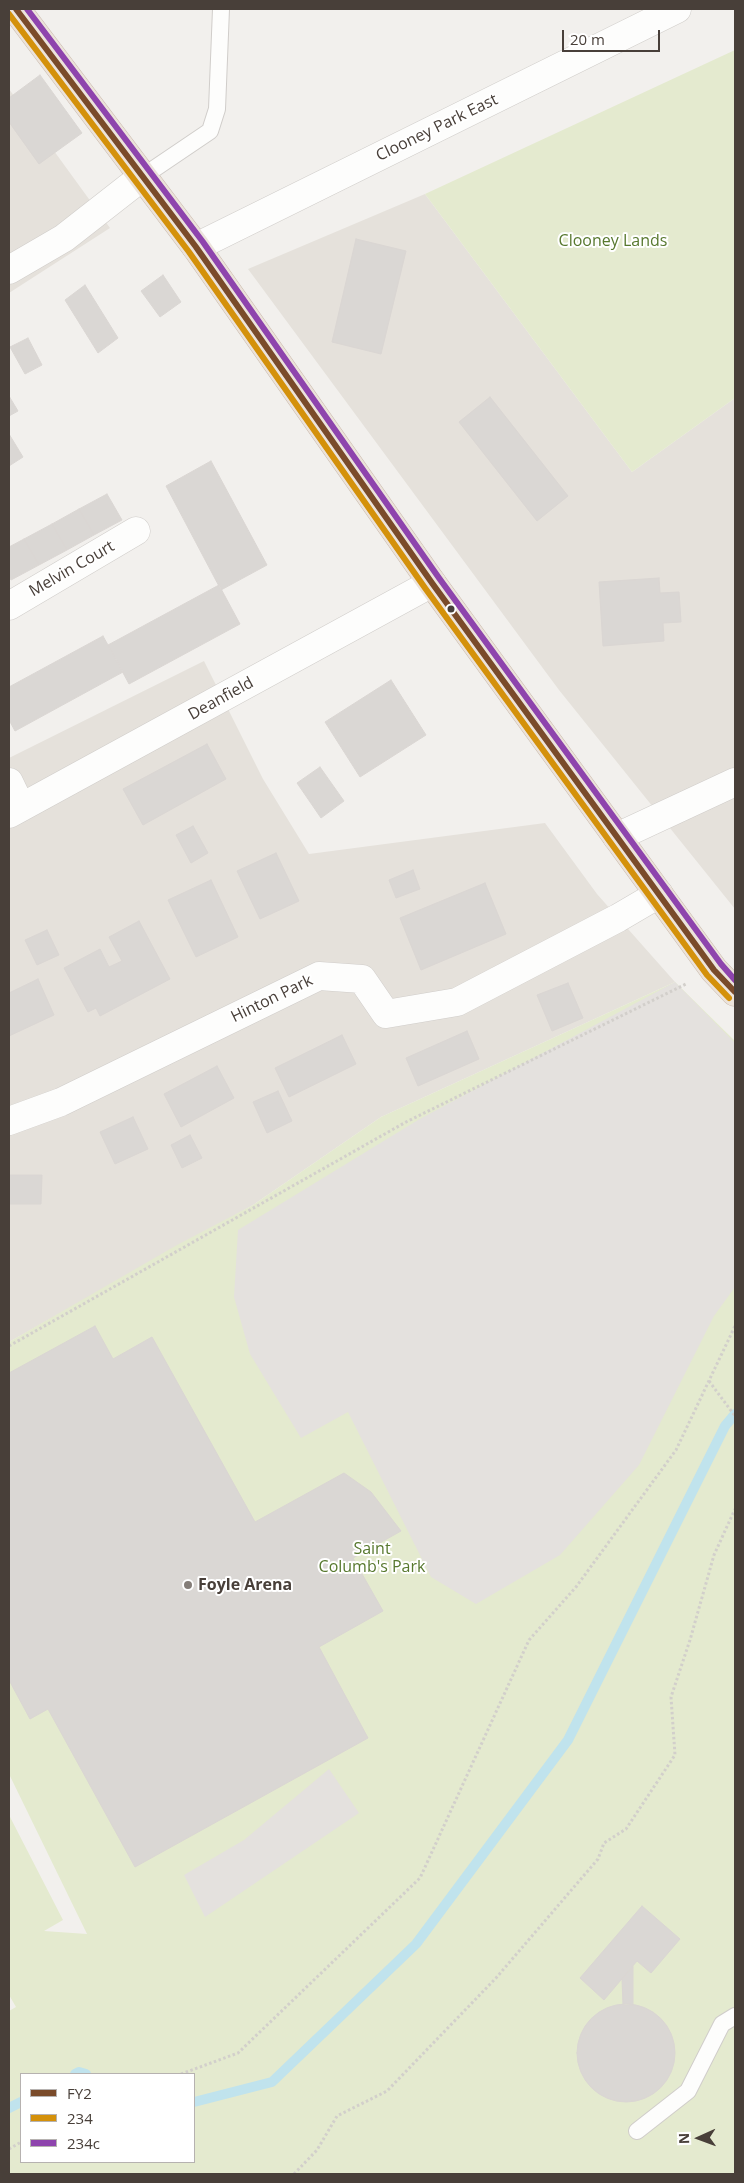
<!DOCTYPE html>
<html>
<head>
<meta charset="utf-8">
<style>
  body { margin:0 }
  #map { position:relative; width:744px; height:2183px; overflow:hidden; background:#f2f0ed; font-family:"Open Sans",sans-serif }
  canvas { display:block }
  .frame { position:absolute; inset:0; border:10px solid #483f39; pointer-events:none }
  .legend { position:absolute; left:20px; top:2073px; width:175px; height:90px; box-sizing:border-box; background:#fff; border:1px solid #b6b2b0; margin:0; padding:6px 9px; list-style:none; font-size:15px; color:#483f39 }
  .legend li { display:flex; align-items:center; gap:10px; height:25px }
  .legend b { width:25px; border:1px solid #b6b2b0 }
  .north { position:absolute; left:674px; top:2113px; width:50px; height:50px; -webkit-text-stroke:4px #fff; paint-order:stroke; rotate:268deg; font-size:14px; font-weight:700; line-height:20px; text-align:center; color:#483f39 }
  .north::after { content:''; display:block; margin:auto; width:18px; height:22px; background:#483f39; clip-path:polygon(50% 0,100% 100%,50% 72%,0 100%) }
  .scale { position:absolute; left:562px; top:30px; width:98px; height:22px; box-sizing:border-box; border:2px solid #483f39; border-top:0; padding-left:6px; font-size:15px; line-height:18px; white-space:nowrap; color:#483f39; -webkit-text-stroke:4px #fff; paint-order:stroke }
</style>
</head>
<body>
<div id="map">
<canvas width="744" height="2183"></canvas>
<div class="frame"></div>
<ul class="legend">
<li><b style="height:6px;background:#7a4b2a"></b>FY2</li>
<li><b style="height:6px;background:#d4910b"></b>234</li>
<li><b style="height:6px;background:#8e44ad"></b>234c</li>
</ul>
<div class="north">N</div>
<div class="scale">20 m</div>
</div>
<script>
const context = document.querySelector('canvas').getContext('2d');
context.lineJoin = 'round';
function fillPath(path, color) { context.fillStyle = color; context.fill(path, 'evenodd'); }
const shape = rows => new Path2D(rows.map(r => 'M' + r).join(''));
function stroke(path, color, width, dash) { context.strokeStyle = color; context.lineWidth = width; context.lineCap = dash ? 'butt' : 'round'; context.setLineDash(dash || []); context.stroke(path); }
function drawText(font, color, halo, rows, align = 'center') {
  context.font = font + ' "Open Sans",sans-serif'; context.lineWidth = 4; context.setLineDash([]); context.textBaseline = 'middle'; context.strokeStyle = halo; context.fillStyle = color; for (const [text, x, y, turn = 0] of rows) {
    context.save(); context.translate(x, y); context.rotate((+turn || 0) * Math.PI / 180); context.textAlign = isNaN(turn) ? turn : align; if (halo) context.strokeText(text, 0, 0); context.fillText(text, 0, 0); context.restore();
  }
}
const residential = shape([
  [9,89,110,228,9,293],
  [425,194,632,472,735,398,735,909,559,690,248,269],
  [204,661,263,779,309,854,545,823,597,894,675,982,381,1117,253,1205,9,1342,9,758]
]);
const green = shape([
  [735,50,735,398,632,472,425,194],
  [675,982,735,1041,735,2174,9,2174,9,2011,16,2007,9,1995,9,1815,63,1920,44,1931,87,1934,9,1774,9,1342,177,1245,253,1205,381,1117],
  [21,2074,194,2074,194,2162,21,2162]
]);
const parking = shape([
  [675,982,735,1043,735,1287,714,1316,639,1465,560,1555,476,1604,431,1577,348,1412,301,1438,250,1354,234,1297,238,1230,418,1120],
  [329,1769,359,1813,205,1917,184,1875,244,1840]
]);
const stream = shape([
  [75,2074,79,2072,86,2074],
  [194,2102,272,2082,416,1944,568,1740,725,1426,735,1414],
  [9,2108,21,2102]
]);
const building = shape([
  [40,75,82,133,39,164,9,122,9,98,40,75],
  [356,239,406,251,381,354,332,342,356,239],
  [163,275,181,302,160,317,141,291,163,275],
  [85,285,118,338,98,353,65,300,85,285],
  [28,338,42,365,25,374,10,347,28,338],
  [9,396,18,411,9,416,9,396],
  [490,397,568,496,537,521,459,422,490,397],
  [9,434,23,457,9,466,9,434],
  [211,461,267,565,221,590,166,486,211,461],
  [107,494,122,520,94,535,79,509,107,494],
  [79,509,94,535,67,550,52,524,79,509],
  [52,524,67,550,39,565,24,539,52,524],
  [24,539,39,565,11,580,9,576,9,547,24,539],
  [659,578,660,593,679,592,681,622,663,623,664,641,603,646,599,582,659,578],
  [219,585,240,624,129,684,108,645,219,585],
  [103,636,123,672,15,731,9,720,9,687,103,636],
  [391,680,426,735,360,777,325,722,391,680],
  [207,744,226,779,143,825,123,789,207,744],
  [320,767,344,801,321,818,297,783,320,767],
  [193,826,208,853,191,863,176,835,193,826],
  [276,853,299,901,260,919,237,871,276,853],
  [413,870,420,889,396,898,389,880,413,870],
  [211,880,238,937,196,957,168,900,211,880],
  [485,883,506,934,421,970,400,918,485,883],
  [139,921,170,979,100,1016,96,1008,88,1012,64,968,100,949,109,967,122,961,109,937,139,921],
  [47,930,59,955,37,965,25,940,47,930],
  [38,979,54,1015,9,1036,9,993,38,979],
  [568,983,583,1018,552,1031,537,995,568,983],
  [467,1031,479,1059,418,1086,406,1058,467,1031],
  [342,1035,356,1064,289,1097,275,1068,342,1035],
  [217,1066,234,1098,181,1127,164,1094,217,1066],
  [278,1091,292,1121,267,1133,253,1102,278,1091],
  [133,1117,148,1149,115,1164,100,1132,133,1117],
  [190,1135,202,1158,182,1168,171,1145,190,1135],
  [9,1175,42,1175,41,1204,9,1204,9,1175],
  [95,1326,113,1359,152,1337,255,1522,344,1473,371,1492,401,1531,353,1558,383,1611,319,1647,368,1738,135,1867,48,1709,30,1719,9,1680,9,1373,95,1326],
  [642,1906,680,1939,651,1973,637,1961,604,2000,580,1978,642,1906],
  [633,1967,633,2005,623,2005,622,1979,633,1967],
  '577 2053a49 49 0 1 1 98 0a49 49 0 1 1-98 0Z'
]);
const path = shape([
  [9,1346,406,1122,686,984],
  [709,1381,735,1416],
  [181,2074,238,2053,420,1878,529,1640,576,1587,676,1450,735,1326],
  [9,2149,21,2142],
  [294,2174,317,2150,337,2116,387,2091,496,1978,598,1859,604,1843,626,1829,675,1755,671,1697,690,1640,714,1555,735,1509]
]);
const lane = shape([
  [142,177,210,131,217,109,221,9],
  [637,2131,688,2091,722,2024,735,2016]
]);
const street = shape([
  [196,247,677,9],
  [9,270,64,238,142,177],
  [9,606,136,531],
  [9,782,21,807],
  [9,814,432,583],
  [617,837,735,782],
  [9,1121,61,1102,319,976,362,979,386,1014,457,1002,618,918,659,894]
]);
const highway = shape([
  [16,9,196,247,432,583,714,970,735,992]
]);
const bus1 = shape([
  [16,9,196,247,432,583,714,970,735,992]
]);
const bus2 = shape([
  [9,14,189,252,425,588,707,975,729,998]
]);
const bus3 = shape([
  [27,9,203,242,439,578,721,964,735,980]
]);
const markers = [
  [451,609,4.5,"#483f39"],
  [188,1585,5,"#847d78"]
];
const streetNames = [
  ["Clooney Park East",437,128,-26],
  ["Melvin Court",72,569,-30],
  ["Deanfield",221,699,-29],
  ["Hinton Park",272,999,-26]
];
const parkNames = [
  ["Clooney Lands",613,241],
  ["Saint",372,1549],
  ["Columb's Park",372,1567]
];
const poiNames = [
  ["Foyle Arena",198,1585]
];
fillPath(residential, '#e5e1db');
fillPath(green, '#e4eacf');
fillPath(parking, '#e4e1de');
stroke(stream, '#c0e3ed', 10);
fillPath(building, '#dad7d4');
stroke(building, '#dad6d3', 1);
stroke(lane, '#d0cdca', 18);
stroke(street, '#d0cdca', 29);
stroke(highway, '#c8b8aa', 29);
stroke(path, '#d2cfcb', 3, [2.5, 2.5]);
stroke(lane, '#fdfdfc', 16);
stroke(street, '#fdfdfc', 28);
stroke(highway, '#ece3db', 28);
stroke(bus1, '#7a4b2a', 6);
stroke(bus2, '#d4910b', 6);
stroke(bus3, '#8e44ad', 6);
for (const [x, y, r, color] of markers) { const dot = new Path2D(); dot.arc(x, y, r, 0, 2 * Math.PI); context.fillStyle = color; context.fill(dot); stroke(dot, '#fff', 2); }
drawText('16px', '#483f39', '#fff', streetNames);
drawText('16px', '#57782e', '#fff', parkNames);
drawText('bold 16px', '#483f39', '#fff', poiNames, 'left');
</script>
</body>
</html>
